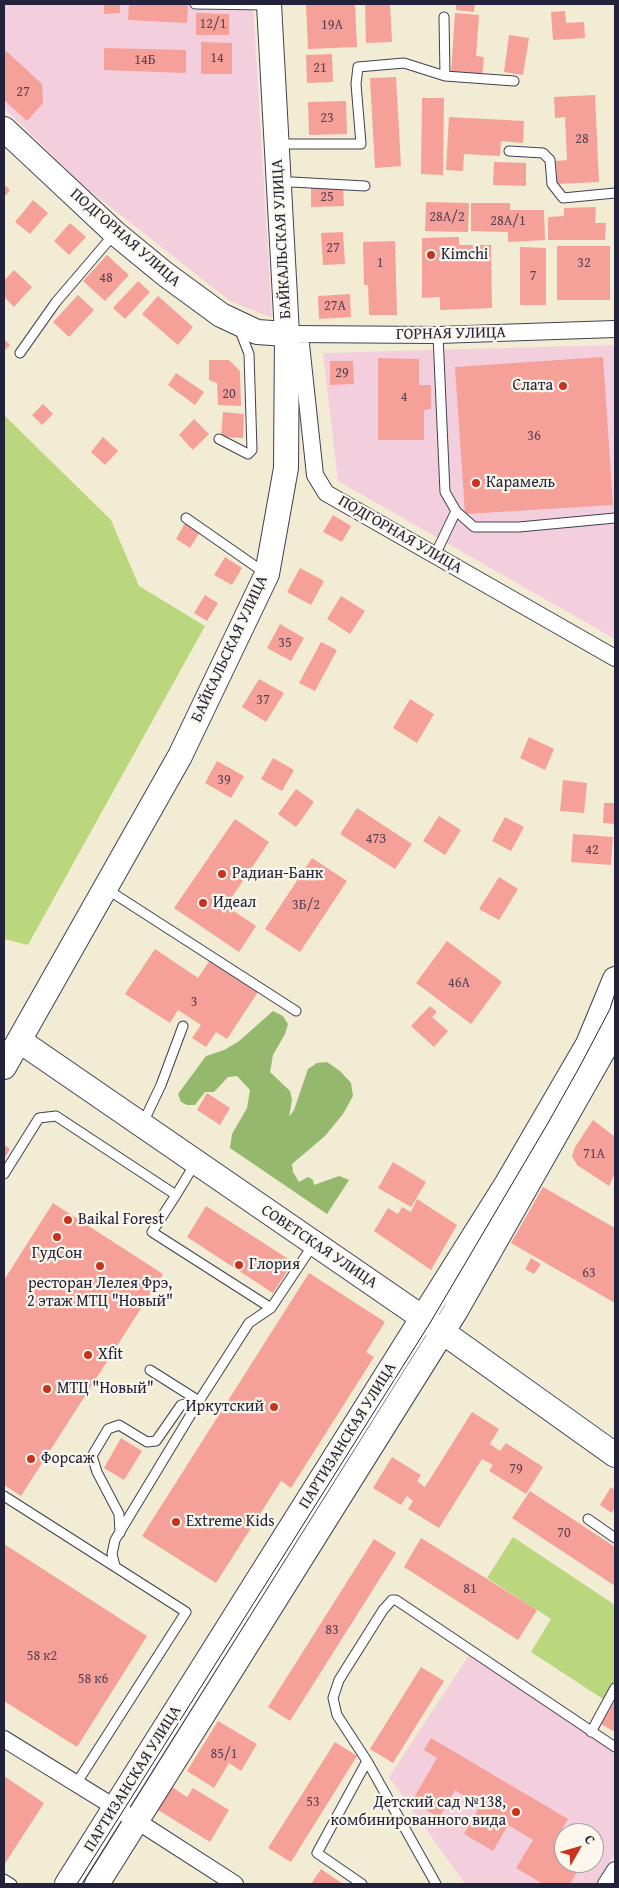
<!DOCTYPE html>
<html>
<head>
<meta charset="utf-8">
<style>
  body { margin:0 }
  #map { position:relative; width:619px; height:1888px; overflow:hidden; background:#f2ecd4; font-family:"Gentium Book Plus",serif }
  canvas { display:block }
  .frame { position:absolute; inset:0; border:5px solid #22223b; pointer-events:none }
  .north { position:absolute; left:554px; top:1823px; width:50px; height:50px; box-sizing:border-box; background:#fbf7ec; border:1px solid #a4a2a5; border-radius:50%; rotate:52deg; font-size:14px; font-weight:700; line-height:20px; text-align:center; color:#22223b }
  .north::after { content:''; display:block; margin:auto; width:18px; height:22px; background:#c8321e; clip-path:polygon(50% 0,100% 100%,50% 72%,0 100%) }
</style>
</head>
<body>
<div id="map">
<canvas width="619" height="1888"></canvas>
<div class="frame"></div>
<div class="north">С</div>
</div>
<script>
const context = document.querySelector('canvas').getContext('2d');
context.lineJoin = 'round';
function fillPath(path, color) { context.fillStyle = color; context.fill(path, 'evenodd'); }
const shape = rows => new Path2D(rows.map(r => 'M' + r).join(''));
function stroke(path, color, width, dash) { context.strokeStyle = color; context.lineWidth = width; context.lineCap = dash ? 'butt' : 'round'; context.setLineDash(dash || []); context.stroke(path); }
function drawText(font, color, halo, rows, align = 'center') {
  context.font = font + ' "Gentium Book Plus",serif'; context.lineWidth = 4.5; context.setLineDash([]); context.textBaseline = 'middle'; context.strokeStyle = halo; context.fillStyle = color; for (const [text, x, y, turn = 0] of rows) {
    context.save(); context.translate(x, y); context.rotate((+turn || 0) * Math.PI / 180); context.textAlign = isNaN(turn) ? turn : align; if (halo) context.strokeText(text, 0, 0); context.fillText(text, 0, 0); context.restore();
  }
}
const built = shape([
  [4,4,253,4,272,318,230,301,85,187,4,108],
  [615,345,615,639,338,481,323,353],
  [470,1654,615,1750,615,1855,596,1884,465,1884,389,1777],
  [564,1833,594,1833,594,1863,564,1863]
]);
const green = shape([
  [4,415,111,520,139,586,205,626,28,945,4,939],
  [513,1537,615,1605,615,1693,609,1703,531,1652,551,1619,487,1578]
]);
const forest = shape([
  [273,1011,283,1016,288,1024,285,1034,273,1055,270,1072,290,1091,292,1100,289,1117,294,1110,308,1069,317,1063,327,1062,340,1071,351,1083,353,1096,343,1114,325,1136,292,1164,293,1172,299,1182,308,1177,313,1180,314,1185,339,1176,349,1180,327,1214,230,1148,232,1134,247,1108,250,1090,237,1076,228,1077,214,1092,205,1092,195,1105,187,1105,181,1102,178,1094,206,1056,224,1050,238,1042]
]);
const building = shape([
  [104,4,120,4,120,13,104,14],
  [129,4,188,4,187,23,128,20],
  [306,4,355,4,357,47,308,49],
  [365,4,390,4,392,42,366,43],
  [456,4,475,4,474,12,456,10],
  [565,11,566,23,584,22,585,38,553,40,551,12],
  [196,13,229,14,229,35,196,35],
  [455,13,479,15,476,56,484,57,482,76,451,74],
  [509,35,529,38,523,75,504,72],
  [201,42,232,43,232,74,201,74],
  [104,48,186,50,186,73,104,70],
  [4,49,42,84,43,103,27,121,4,100],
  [332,54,333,82,307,83,306,55],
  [396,77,401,166,375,168,370,78],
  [595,95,599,182,557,184,556,161,567,160,565,117,555,118,554,97],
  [422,98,444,98,443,175,421,174],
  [346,101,347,134,309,135,308,102],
  [449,117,524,121,523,143,501,141,500,156,464,154,463,171,446,170],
  [494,162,526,163,526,186,493,185],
  [4,185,10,190,4,197],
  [343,186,344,206,311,207,311,188],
  [33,200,48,213,30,234,15,222],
  [426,202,469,203,468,232,425,231],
  [471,203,510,203,510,210,544,210,545,240,508,242,508,232,471,231],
  [596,207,595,223,606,223,605,240,548,240,548,217,564,216,564,208],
  [70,223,86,237,69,255,54,241],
  [343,232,345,264,323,265,321,233],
  [459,237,459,245,491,245,492,308,440,310,440,297,422,298,422,238],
  [395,241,397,315,369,315,368,285,364,285,363,242],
  [557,246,610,246,610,300,557,300],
  [520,247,546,248,546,305,520,305],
  [107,255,129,275,105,301,83,281],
  [14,270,32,287,14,307,4,297,4,281],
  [138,281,150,292,125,319,113,308],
  [350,294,351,317,319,319,318,296],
  [78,295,94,310,69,337,53,322],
  [158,296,193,327,178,345,142,314],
  [4,339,10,345,4,351],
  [603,357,613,505,465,514,455,367],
  [378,358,419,359,419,385,431,385,431,409,424,410,424,440,378,440],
  [209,360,229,360,240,371,241,406,218,405,217,383,209,380],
  [330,361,353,361,354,384,330,385],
  [176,373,204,392,195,405,168,385],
  [43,404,53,414,42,425,32,415],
  [223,412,244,414,243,438,221,437],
  [194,419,209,434,193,450,179,435],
  [103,437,118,451,105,465,91,452],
  [333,515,351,526,342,542,323,532],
  [185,523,200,532,190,548,176,539],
  [225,557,242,568,232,585,214,575],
  [300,568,324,581,311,605,287,592],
  [205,595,218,603,207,621,194,613],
  [341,596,365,611,350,634,327,619],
  [280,624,304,638,291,661,267,648],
  [321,642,337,650,315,691,299,683],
  [259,679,284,693,266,722,242,707],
  [410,699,434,714,417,743,393,728],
  [529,737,554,749,545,770,520,758],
  [273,758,294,770,282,791,261,779],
  [217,761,244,776,231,798,205,783],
  [563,780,587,783,584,813,560,811],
  [296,789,314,802,296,827,278,814],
  [604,803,615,803,615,824,603,823],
  [357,808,412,844,395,869,340,834],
  [439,816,461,830,445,855,423,841],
  [505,817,524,827,511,851,492,841],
  [235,819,269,842,226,906,256,926,239,952,174,908],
  [573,834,613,837,611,865,571,862],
  [312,858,347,881,300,952,265,929],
  [499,877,518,889,499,920,479,909],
  [447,941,502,982,471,1024,416,983],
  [155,949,198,978,210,960,258,992,227,1039,216,1032,206,1047,192,1038,201,1025,178,1010,170,1023,125,994],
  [430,1006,437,1012,432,1017,448,1031,434,1047,411,1026],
  [207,1093,230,1108,220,1125,197,1110],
  [593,1120,615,1137,615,1173,609,1186,577,1165,572,1156,575,1147],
  [4,1145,10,1149,4,1159],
  [393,1162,426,1182,411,1207,378,1188],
  [543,1187,615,1228,615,1303,511,1243],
  [417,1199,457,1225,431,1270,374,1231,388,1208,398,1214,402,1207,411,1212],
  [53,1203,163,1274,21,1496,4,1485,4,1280],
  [206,1206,293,1262,273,1293,187,1237],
  [531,1258,541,1264,534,1274,525,1269],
  [309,1273,385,1322,366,1352,374,1357,291,1488,281,1481,216,1583,142,1536],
  [472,1412,499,1429,490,1444,500,1451,506,1443,543,1467,526,1494,489,1471,493,1465,482,1459,439,1528,408,1509,413,1501,407,1496,401,1505,373,1488,392,1457,421,1475,417,1481,425,1487],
  [121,1438,142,1451,124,1480,104,1468],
  [611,1487,615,1490,615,1507,612,1513,600,1505],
  [530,1491,615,1547,615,1586,512,1518],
  [421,1538,537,1610,518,1640,404,1567],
  [374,1539,396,1553,290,1721,268,1707],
  [4,1544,147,1636,77,1747,4,1701],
  [421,1667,444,1681,393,1763,370,1749],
  [615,1701,615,1732,601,1724],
  [218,1721,257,1744,241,1771,229,1763,214,1788,187,1771],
  [431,1738,568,1819,561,1831,564,1832,564,1863,582,1863,570,1884,543,1884,516,1868,533,1840,508,1825,493,1851,464,1834,480,1806,455,1790,439,1818,412,1801,437,1758,424,1750],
  [335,1742,357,1756,291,1862,268,1848],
  [4,1776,44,1803,4,1865],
  [172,1787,187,1797,193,1788,229,1810,210,1842,158,1810],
  [321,1869,343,1884,311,1884]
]);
const lane = shape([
  [195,4,269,5],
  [444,17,445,76],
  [278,144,361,144,356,84,358,67,404,63,445,76,514,81],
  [509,151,543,153,550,160,552,184,563,198,615,193],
  [280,184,292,182,365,186],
  [438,335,445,492,456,511,474,527,519,527,615,518],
  [20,353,56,302,115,233],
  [219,439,248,454,252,450,249,354,239,328],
  [186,518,265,573],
  [435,555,456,511],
  [105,888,296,1011],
  [142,1125,161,1085,183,1026],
  [4,1174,39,1118,56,1116,176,1195,196,1162],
  [176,1195,152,1232,271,1308],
  [150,1370,199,1401],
  [4,1496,186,1612,76,1784],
  [588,1519,615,1538],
  [120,1533,119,1514,97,1472,92,1456,108,1429,119,1425,147,1442,156,1441,181,1405,199,1401],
  [115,1566,112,1554,115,1540,199,1401,249,1323,271,1308,313,1245],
  [591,1732,615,1688],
  [367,1761,337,1715,333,1698,339,1680,383,1610,392,1600,396,1600,615,1747],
  [4,1879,12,1884],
  [362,1884,317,1853,367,1761,436,1884]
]);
const street = shape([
  [290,334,438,335,615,329],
  [300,335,315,475,326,493,615,658],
  [4,1739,137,1821,235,1884],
  [606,1884,615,1870]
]);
const secondary = shape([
  [4,129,115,233,165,274,221,315,257,332,287,334],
  [20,1041,433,1325,615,1455],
  [4,1067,180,756,267,574,286,468,287,334,269,4],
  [67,1884,506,1185,588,1044,615,979],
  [97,1884,455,1312,607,1044,615,1022]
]);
const tram = shape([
  [77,1884,430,1323,548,1123,580,1066,610,1009,615,993]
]);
const markers = [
  [431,255,5,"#c8321e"],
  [563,386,5,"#c8321e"],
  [476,483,5,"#c8321e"],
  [222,874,5,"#c8321e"],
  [203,903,5,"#c8321e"],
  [68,1220,5,"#c8321e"],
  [57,1237,5,"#c8321e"],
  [239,1265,5,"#c8321e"],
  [100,1266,5,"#c8321e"],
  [88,1355,5,"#c8321e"],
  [47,1389,5,"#c8321e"],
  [274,1407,5,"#c8321e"],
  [31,1459,5,"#c8321e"],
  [176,1522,5,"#c8321e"],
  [516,1812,5,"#c8321e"]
];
const numberNames = [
  ["12/1",213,24],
  ["19А",332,25],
  ["14",217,58],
  ["14Б",145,60],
  ["21",320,68],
  ["27",23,92],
  ["23",327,118],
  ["28",582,139],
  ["25",327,197],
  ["28А/2",447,217],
  ["28А/1",508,221],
  ["27",333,248],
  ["1",380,263],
  ["32",584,263],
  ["7",533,276],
  ["48",106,278],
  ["27А",335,306],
  ["29",342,373],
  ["20",229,394],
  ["4",404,397],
  ["36",534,436],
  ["35",285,643],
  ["37",263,700],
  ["39",224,780],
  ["47З",376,839],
  ["42",592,850],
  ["3Б/2",306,905],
  ["46А",459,983],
  ["3",194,1002],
  ["71А",594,1154],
  ["63",589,1273],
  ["79",516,1469],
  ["70",564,1533],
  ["81",470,1589],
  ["83",332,1630],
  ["58 к2",42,1656],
  ["58 к6",93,1679],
  ["85/1",224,1754],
  ["53",313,1802]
];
const streetNames = [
  ["ПОДГОРНАЯ УЛИЦА",125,238,41],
  ["БАЙКАЛЬСКАЯ УЛИЦА",282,239,-93],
  ["ГОРНАЯ УЛИЦА",451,334,-1],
  ["ПОДГОРНАЯ УЛИЦА",400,535,30],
  ["БАЙКАЛЬСКАЯ УЛИЦА",230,649,-65],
  ["СОВЕТСКАЯ УЛИЦА",319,1247,34],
  ["ПАРТИЗАНСКАЯ УЛИЦА",348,1436,-58],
  ["ПАРТИЗАНСКАЯ УЛИЦА",133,1779,-58]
];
const poiNames = [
  ["Kimchi",441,255],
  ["Слата",553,386,"right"],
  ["Карамель",486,483],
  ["Радиан-Банк",232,874],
  ["Идеал",213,903],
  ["Baikal Forest",78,1220],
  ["ГудСон",57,1254,"center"],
  ["Глория",249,1265],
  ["ресторан Лелея Фрэ,",100,1284,"center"],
  ["2 этаж МТЦ \"Новый\"",100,1302,"center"],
  ["Xfit",98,1355],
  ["МТЦ \"Новый\"",57,1389],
  ["Иркутский",264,1407,"right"],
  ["Форсаж",41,1459],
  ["Extreme Kids",186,1522],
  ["Детский сад №138,",506,1803,"right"],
  ["комбинированного вида",506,1821,"right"]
];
fillPath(built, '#f3cfde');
fillPath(green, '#bbd77d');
fillPath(forest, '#94b86c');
fillPath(building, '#f6a09a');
stroke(lane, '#414052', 11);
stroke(street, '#414052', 18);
stroke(secondary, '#414052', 26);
stroke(lane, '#fff', 9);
stroke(street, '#fff', 16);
stroke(secondary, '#fff', 24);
stroke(tram, '#22223b', 1);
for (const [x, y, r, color] of markers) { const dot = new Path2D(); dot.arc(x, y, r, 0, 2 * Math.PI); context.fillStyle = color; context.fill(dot); stroke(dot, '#fbf7ec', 2); }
drawText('14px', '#574253', null, numberNames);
drawText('16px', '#22223b', '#fbf7ec', streetNames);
drawText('16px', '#22223b', '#fbf7ec', poiNames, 'left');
</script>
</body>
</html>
